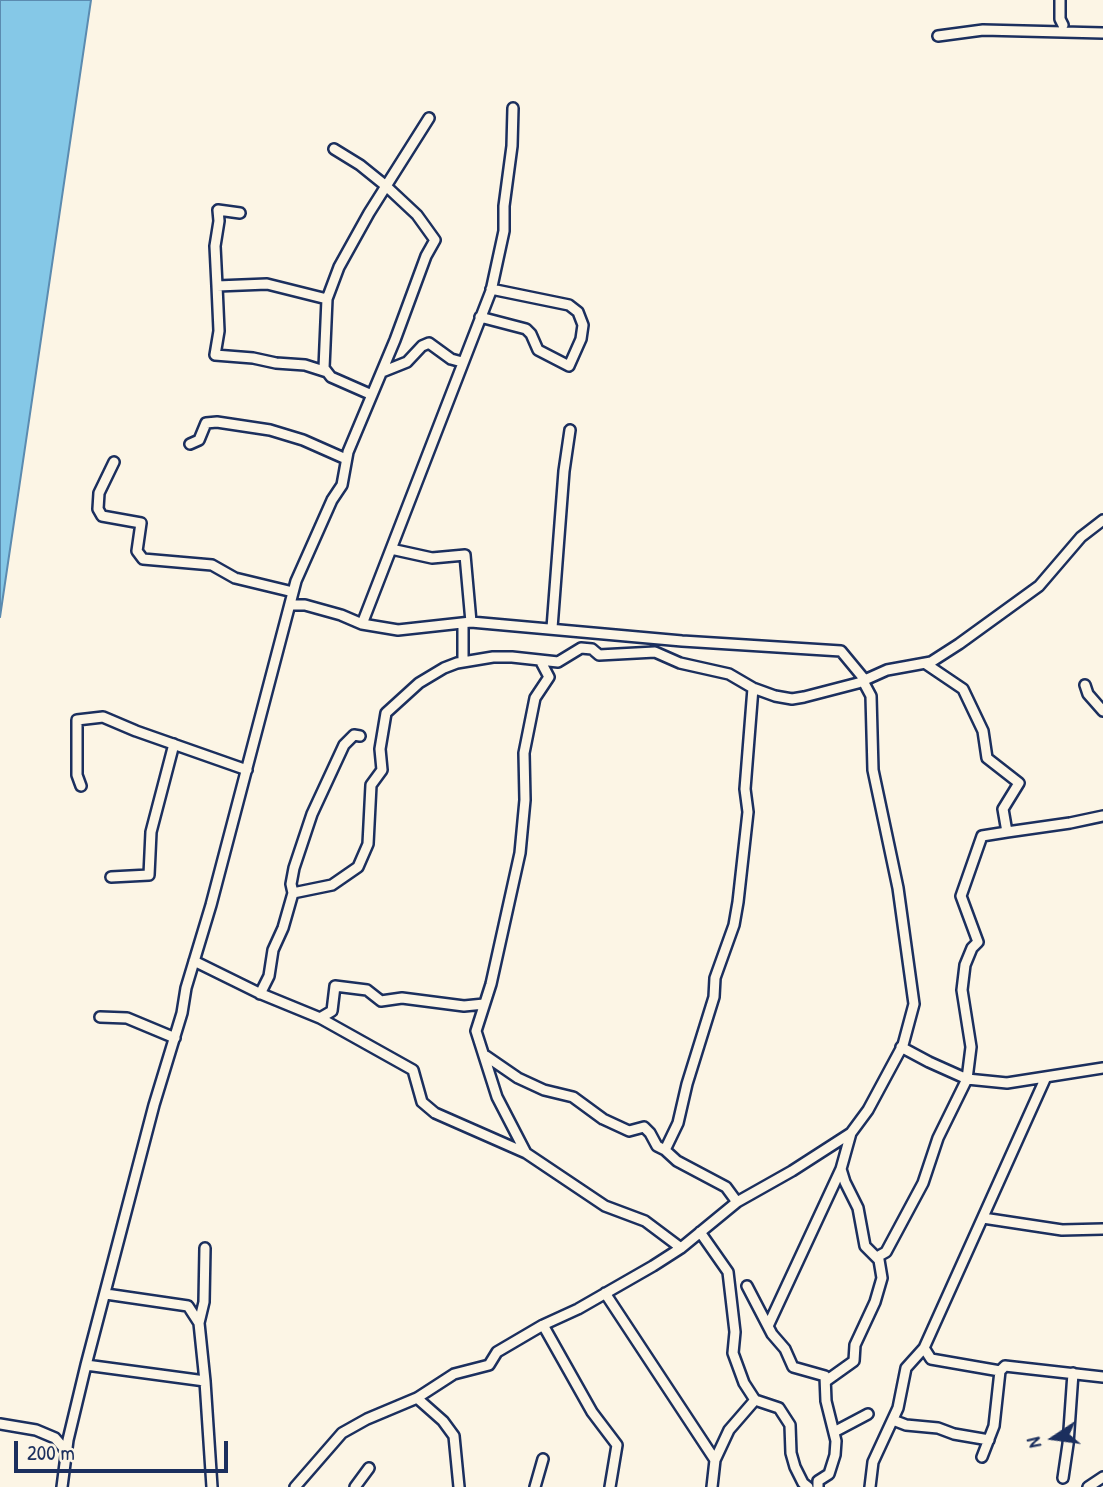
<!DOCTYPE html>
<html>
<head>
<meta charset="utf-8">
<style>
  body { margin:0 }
  #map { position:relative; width:1103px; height:1487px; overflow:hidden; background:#fcf5e5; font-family:"Patrick Hand",sans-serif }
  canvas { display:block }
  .north { position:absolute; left:1019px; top:1403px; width:70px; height:70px; -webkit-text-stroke:5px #fcf5e5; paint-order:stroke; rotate:257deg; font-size:19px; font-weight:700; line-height:28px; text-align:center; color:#1b2f5e }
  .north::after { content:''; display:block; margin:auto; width:24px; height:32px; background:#1b2f5e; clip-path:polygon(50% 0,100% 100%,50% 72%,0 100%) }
  .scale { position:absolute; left:14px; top:1441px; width:214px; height:32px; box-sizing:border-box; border:4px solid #1b2f5e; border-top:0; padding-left:9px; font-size:21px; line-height:24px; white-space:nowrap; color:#1b2f5e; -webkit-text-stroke:5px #fcf5e5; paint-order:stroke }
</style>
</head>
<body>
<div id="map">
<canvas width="1103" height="1487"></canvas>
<div class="north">N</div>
<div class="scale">200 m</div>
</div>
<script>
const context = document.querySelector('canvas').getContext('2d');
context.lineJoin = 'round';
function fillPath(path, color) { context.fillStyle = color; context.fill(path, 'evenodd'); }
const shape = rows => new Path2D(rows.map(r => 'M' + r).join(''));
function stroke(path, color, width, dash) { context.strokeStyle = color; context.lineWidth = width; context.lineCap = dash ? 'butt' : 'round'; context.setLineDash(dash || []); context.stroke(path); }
const water = shape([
  [0,0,91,0,0,617,0,0]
]);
const minor = shape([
  [1060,0,1060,19,1063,25],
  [938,36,983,30,1103,33],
  [240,213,218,210,219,221,215,246,217,286,267,284,327,299],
  [217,286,219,331,215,355,253,358,276,363,305,365,327,372],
  [480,317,526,329,531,334,538,350,569,366,581,339,583,325,578,312,569,305,491,289],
  [382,372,407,362,422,346,429,343,451,359,462,362],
  [372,395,331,377,324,368,327,299,339,267,369,213,429,118],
  [190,444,199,440,206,423,217,422,270,430,303,440,346,459],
  [114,462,99,493,98,509,102,516,141,523,137,551,143,559,212,565,235,578,293,592],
  [391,549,432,558,465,555,471,622],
  [290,605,305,605,341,615,362,624,398,630,471,622,682,641,841,651,865,680],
  [463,623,463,662],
  [362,624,491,291,504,231,504,206,512,146,513,108],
  [552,628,564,471,570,430],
  [540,660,549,677,535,698,524,753,525,800,520,853,491,984,476,1031,497,1097,526,1153,605,1206,645,1221,681,1248],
  [1085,685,1088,694,1103,711],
  [81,786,77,775,77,720,103,717,136,731,247,770],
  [1007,832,1070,823,1103,816],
  [111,877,149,875,151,832,174,744],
  [293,893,332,885,358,867,368,844,371,785,382,770,380,749,386,713,419,683,444,668,457,663,493,657,512,657,558,662,581,648,592,649,599,655,655,652,680,663,729,674,753,688,775,696,792,699,804,697,858,683,887,670,931,662,959,644,1039,586,1081,537,1103,520],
  [194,961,259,993,320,1018,332,1011,335,986,367,990,381,1001,402,998,464,1006,484,1004],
  [260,994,269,976,273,950,283,928,293,893,291,884,294,868,312,814,344,745,354,735,360,736],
  [100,1017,127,1018,175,1038],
  [320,1018,413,1070,422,1102,435,1113,526,1153],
  [901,1047,929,1062,967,1079,1007,1083,1103,1068],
  [486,1056,518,1078,544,1090,573,1097,603,1119,629,1131,644,1127,650,1133,657,1146,665,1150],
  [737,1202,726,1187,677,1161,665,1150,678,1123,687,1084,714,997,715,978,734,925,738,902,748,812,745,789,753,688],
  [983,1218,1062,1230,1103,1229],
  [700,1232,728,1272,735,1332,733,1353,744,1383,755,1400,779,1408,790,1425,791,1453,795,1467,803,1483,808,1487],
  [877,1257,886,1252,923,1183,938,1138,967,1079,971,1047,962,990,965,965,972,948,978,942,961,896,982,836,1007,832,1003,809,1019,783,987,758,983,731,963,689,926,664],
  [747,1286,772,1334,785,1349,793,1367,825,1376,826,1401,836,1441,835,1455,829,1474,818,1481,818,1487],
  [605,1293,715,1460],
  [106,1294,188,1306,199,1323,205,1381],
  [199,1323,204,1302,205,1248],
  [543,1325,592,1412,617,1445,610,1487],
  [768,1326,841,1169],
  [924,1348,931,1359,1000,1371],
  [86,1365,205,1381,212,1487],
  [826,1381,854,1361,855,1345,875,1302,882,1278,879,1260,865,1246,858,1208,845,1182,841,1169,851,1133],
  [417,1398,443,1421,454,1436,459,1487],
  [893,1420,906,1425,938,1428,954,1434,989,1440],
  [0,1424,36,1430,55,1438,67,1452],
  [834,1432,868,1414],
  [982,1457,994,1426,1000,1371,1005,1366,1103,1377],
  [1063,1478,1068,1444,1073,1373],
  [62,1487,68,1440,86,1365,154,1105,182,1013,186,988,211,905,296,581,332,500,342,485,348,452,395,340,426,256,435,240,417,215,386,186,360,165,334,149],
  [295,1487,342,1433,367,1419,417,1398,454,1374,489,1365,497,1352,543,1325,578,1309,653,1266,681,1248,737,1202,792,1171,851,1133,868,1110,903,1045,914,1004,898,888,873,770,871,696,863,681],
  [355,1487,369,1468],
  [535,1487,543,1459],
  [712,1487,715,1460,729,1430,755,1400],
  [870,1487,873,1462,898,1408,906,1368,924,1348,1046,1077],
  [1088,1487,1103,1477]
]);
fillPath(water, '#85c8e7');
stroke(water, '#5b8bb0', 2);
stroke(minor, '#1b2f5e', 14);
stroke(minor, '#fcf5e5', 9);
</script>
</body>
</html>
